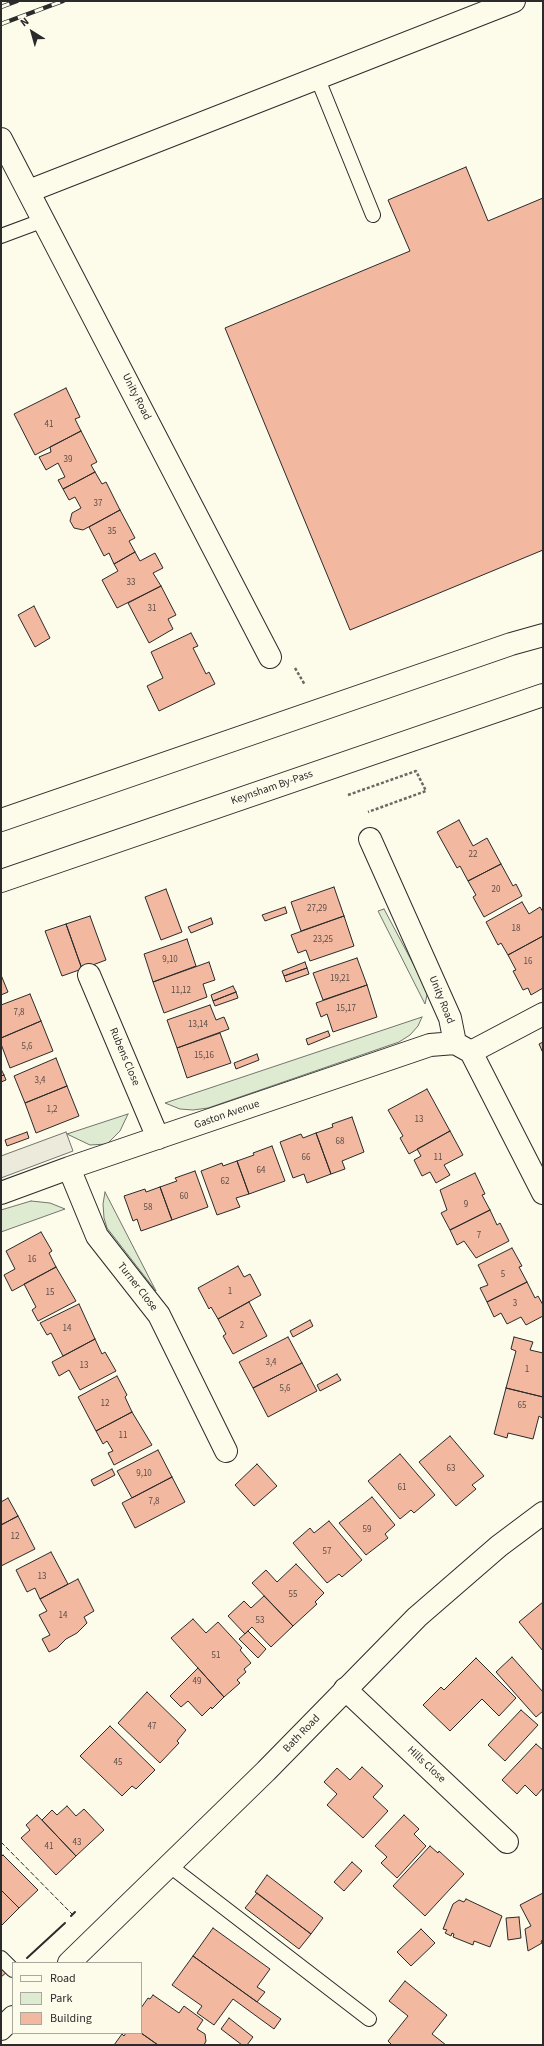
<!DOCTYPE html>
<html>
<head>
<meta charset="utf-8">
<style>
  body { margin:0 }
  #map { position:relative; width:544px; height:2046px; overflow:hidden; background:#fdfbea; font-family:"Source Sans 3",sans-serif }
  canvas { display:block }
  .frame { position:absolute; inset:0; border:2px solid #2b2b2b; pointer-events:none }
  .legend { position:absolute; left:12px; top:1962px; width:130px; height:72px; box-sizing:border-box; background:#fdfbea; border:1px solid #a9a89e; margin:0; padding:5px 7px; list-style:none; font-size:12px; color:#2b2b2b }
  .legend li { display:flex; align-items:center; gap:8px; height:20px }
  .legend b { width:20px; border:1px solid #a9a89e }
  .north { position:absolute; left:12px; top:12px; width:40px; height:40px; -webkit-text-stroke:3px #fdfbea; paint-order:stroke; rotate:323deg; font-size:11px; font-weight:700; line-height:16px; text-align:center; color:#2b2b2b }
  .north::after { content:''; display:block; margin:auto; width:14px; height:18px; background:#2b2b2b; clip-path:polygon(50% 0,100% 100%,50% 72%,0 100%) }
</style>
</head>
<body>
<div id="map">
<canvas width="544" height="2046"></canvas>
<div class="frame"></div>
<ul class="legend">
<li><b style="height:5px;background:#fdfbea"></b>Road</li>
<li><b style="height:11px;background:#deebd1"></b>Park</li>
<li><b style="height:11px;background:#f2b8a0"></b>Building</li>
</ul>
<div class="north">N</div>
</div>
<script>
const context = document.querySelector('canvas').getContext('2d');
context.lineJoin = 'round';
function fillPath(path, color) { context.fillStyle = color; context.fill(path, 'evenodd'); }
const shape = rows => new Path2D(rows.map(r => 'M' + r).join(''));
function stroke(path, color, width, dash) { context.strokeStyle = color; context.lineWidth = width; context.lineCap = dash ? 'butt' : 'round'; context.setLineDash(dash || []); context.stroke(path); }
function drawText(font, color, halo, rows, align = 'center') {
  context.font = font + ' "Source Sans 3",sans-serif'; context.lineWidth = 3; context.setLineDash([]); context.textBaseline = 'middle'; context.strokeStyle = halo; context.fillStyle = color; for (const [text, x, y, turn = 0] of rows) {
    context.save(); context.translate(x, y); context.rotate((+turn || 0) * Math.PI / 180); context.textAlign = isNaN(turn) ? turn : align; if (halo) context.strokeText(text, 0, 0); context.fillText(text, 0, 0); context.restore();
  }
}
const green = shape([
  [384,909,425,986,427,995,425,1004,378,911,384,909],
  [422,1017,418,1026,410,1035,399,1042,208,1108,193,1110,180,1109,165,1103,422,1017],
  [128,1114,120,1131,107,1144,90,1145,67,1134,128,1114],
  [105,1192,156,1291,107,1228,104,1218,103,1204,105,1192],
  [31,1201,50,1203,65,1209,1,1232,1,1210,31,1201]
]);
const parking = shape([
  [66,1132,73,1151,1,1178,1,1156,66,1132]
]);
const building = shape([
  [466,167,488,221,543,198,543,550,350,630,225,328,410,251,388,200,466,167],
  [66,388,80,417,75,419,81,431,35,455,14,414,66,388],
  [81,431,97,462,91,465,95,472,63,489,58,480,65,477,58,463,46,470,39,457,51,452,50,447,81,431],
  [95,472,102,484,106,482,120,510,83,530,74,528,70,521,72,513,81,508,75,497,69,500,63,489,95,472],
  [120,510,135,538,129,541,135,552,114,564,109,553,104,556,89,527,120,510],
  [135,552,140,561,155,553,163,568,153,573,161,586,117,608,102,580,118,571,114,564,135,552],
  [161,586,176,615,168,619,173,629,149,643,128,603,161,586],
  [34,606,50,638,35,647,18,615,34,606],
  [191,633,198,646,193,648,206,674,209,672,215,684,159,711,147,686,163,678,151,652,191,633],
  [459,820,473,846,487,838,501,864,468,881,460,866,457,868,437,832,459,820],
  [501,864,513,886,516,884,522,896,484,917,473,897,476,895,468,881,501,864],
  [334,887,344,916,301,931,291,902,334,887],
  [166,889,182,932,161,940,145,897,166,889],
  [522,902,529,914,540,907,543,912,543,936,508,955,501,943,498,945,486,922,522,902],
  [285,907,287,913,265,921,262,915,285,907],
  [90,916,106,960,82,969,66,924,90,916],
  [344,916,354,946,310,961,306,950,298,953,291,935,344,916],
  [211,918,213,924,191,933,188,927,211,918],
  [66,924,82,969,62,976,45,931,66,924],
  [543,936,543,988,531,995,528,988,523,990,513,971,516,970,508,955,543,936],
  [187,939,196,966,153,982,144,954,187,939],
  [357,958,367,985,323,1000,313,973,357,958],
  [209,962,215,980,203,984,207,997,164,1013,153,982,209,962],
  [305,962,307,968,284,976,282,971,305,962],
  [307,968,309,974,286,982,284,976,307,968],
  [1,975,8,992,1,995,1,975],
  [367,985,377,1017,333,1032,327,1014,321,1017,316,1003,367,985],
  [233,986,236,992,213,1001,211,995,233,986],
  [236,992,238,998,215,1006,213,1001,236,992],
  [30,994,41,1021,1,1038,1,1005,30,994],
  [210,1005,216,1020,224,1017,229,1029,177,1048,167,1020,210,1005],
  [41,1021,53,1051,10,1068,1,1044,1,1038,41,1021],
  [328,1031,330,1036,308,1045,306,1039,328,1031],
  [220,1033,231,1063,187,1078,177,1048,220,1033],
  [543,1042,543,1053,539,1044,543,1042],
  [257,1054,259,1060,236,1069,234,1063,257,1054],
  [56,1058,67,1086,25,1103,14,1076,56,1058],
  [1,1069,4,1075,1,1076,1,1069],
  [4,1075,6,1080,1,1082,1,1076,4,1075],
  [67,1086,79,1116,36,1133,25,1103,67,1086],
  [427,1089,450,1131,409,1154,400,1138,403,1136,388,1110,427,1089],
  [352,1117,364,1152,342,1161,345,1169,331,1174,316,1133,333,1127,332,1124,352,1117],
  [450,1131,463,1155,444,1165,450,1175,436,1183,430,1172,422,1176,414,1160,421,1156,417,1149,450,1131],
  [27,1132,29,1138,7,1146,5,1140,27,1132],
  [316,1133,331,1174,307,1183,304,1174,293,1178,280,1142,301,1134,303,1138,316,1133],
  [272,1146,285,1181,249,1194,237,1161,254,1155,253,1153,272,1146],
  [237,1161,249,1194,236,1198,240,1207,217,1215,201,1171,222,1163,223,1166,237,1161],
  [195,1171,208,1207,172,1220,160,1187,177,1181,175,1178,195,1171],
  [475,1173,485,1194,482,1195,490,1210,450,1230,441,1213,447,1210,440,1190,475,1173],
  [160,1187,172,1220,141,1231,137,1219,133,1221,124,1196,145,1189,146,1192,160,1187],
  [490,1210,497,1225,500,1223,509,1241,476,1258,464,1241,457,1245,450,1230,490,1210],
  [41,1232,52,1251,49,1253,56,1267,12,1291,4,1275,15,1269,6,1251,41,1232],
  [512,1248,522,1266,519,1267,527,1282,487,1302,480,1288,488,1285,478,1265,512,1248],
  [238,1266,244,1277,250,1274,261,1295,218,1319,211,1307,209,1309,198,1288,238,1266],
  [56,1267,76,1301,38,1321,32,1310,36,1307,24,1284,56,1267],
  [527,1282,535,1298,538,1296,543,1305,543,1316,526,1325,521,1317,507,1324,501,1313,494,1317,487,1302,527,1282],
  [249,1302,267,1336,233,1354,223,1336,226,1334,218,1319,249,1302],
  [79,1304,95,1339,63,1356,51,1333,47,1335,40,1323,79,1304],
  [310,1320,313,1326,293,1337,290,1331,310,1320],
  [288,1337,302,1363,253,1388,239,1362,288,1337],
  [514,1337,533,1342,530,1350,543,1353,543,1397,506,1388,516,1351,511,1349,514,1337],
  [95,1339,102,1354,105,1352,116,1371,80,1390,69,1370,59,1376,52,1362,95,1339],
  [302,1363,317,1391,268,1417,253,1388,302,1363],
  [337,1374,341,1380,320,1391,317,1385,337,1374],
  [117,1376,127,1395,125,1397,132,1412,96,1431,78,1397,117,1376],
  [506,1388,543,1397,543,1415,542,1418,539,1416,533,1439,508,1433,507,1438,494,1434,506,1388],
  [132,1412,152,1445,114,1465,108,1453,113,1451,107,1441,103,1444,96,1431,132,1412],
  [450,1436,484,1476,472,1485,476,1489,456,1506,419,1462,450,1436],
  [158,1450,172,1477,132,1498,117,1471,158,1450],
  [400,1454,435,1495,414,1513,411,1510,400,1519,368,1481,400,1454],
  [257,1464,277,1486,254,1506,235,1485,257,1464],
  [112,1469,115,1475,94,1486,91,1480,112,1469],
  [172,1477,185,1502,135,1528,122,1503,172,1477],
  [372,1497,395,1525,385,1534,388,1538,366,1555,339,1523,372,1497],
  [8,1498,18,1516,1,1525,1,1502,8,1498],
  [18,1516,35,1549,1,1566,1,1525,18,1516],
  [329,1521,362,1560,342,1577,339,1574,327,1583,293,1543,310,1528,314,1533,329,1521],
  [51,1552,68,1584,40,1599,35,1588,27,1592,16,1570,51,1552],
  [296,1564,324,1593,315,1602,317,1604,293,1626,252,1583,266,1570,277,1582,296,1564],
  [78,1579,94,1611,84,1617,87,1623,77,1633,66,1639,57,1648,49,1652,42,1639,50,1635,39,1615,47,1611,40,1599,78,1579],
  [264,1596,293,1626,271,1647,252,1627,245,1634,228,1616,244,1601,251,1608,264,1596],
  [543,1602,543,1651,519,1622,543,1602],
  [193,1619,206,1633,218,1622,242,1648,240,1650,251,1663,244,1669,246,1672,237,1680,240,1683,224,1697,171,1638,193,1619],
  [248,1631,266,1649,258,1658,239,1639,248,1631],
  [512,1657,543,1692,543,1711,536,1717,496,1672,512,1657],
  [476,1658,516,1698,499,1716,482,1699,450,1731,423,1705,441,1687,444,1690,476,1658],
  [198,1668,224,1697,212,1709,211,1707,202,1716,188,1701,181,1707,170,1696,198,1668],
  [147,1692,186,1730,177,1741,179,1743,160,1763,118,1723,147,1692],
  [521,1710,538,1725,505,1761,488,1745,521,1710],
  [110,1726,155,1770,136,1789,132,1786,122,1796,80,1756,110,1726],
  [536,1744,543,1750,543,1788,536,1796,525,1785,517,1794,502,1780,536,1744],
  [362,1767,383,1786,373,1797,388,1811,363,1838,327,1805,337,1794,324,1782,337,1768,350,1780,362,1767],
  [67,1806,76,1816,84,1809,104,1830,76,1856,42,1820,52,1810,57,1815,67,1806],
  [37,1815,76,1856,56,1875,21,1838,30,1830,26,1825,37,1815],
  [404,1815,419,1829,414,1834,426,1846,397,1878,381,1863,387,1857,375,1846,404,1815],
  [430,1846,438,1853,439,1851,464,1874,425,1916,393,1886,430,1846],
  [3,1855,38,1890,19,1908,1,1890,1,1857,3,1855],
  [352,1862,362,1871,344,1891,334,1882,352,1862],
  [267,1875,323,1918,311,1934,255,1892,267,1875],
  [1,1890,19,1908,1,1926,1,1890],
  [257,1893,311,1934,299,1949,245,1908,257,1893],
  [543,1893,543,1940,541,1941,542,1943,528,1951,525,1929,531,1926,520,1905,543,1893],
  [466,1899,502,1916,490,1947,474,1941,473,1945,453,1937,454,1934,452,1933,451,1936,445,1933,447,1930,443,1929,453,1904,459,1900,464,1902,466,1899],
  [519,1917,521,1938,508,1940,506,1918,519,1917],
  [213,1928,270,1969,257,1987,265,1992,257,2002,193,1956,213,1928],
  [421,1929,435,1943,411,1966,397,1952,421,1929],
  [193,1956,281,2019,274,2029,233,1999,214,2025,197,2013,202,2006,172,1985,193,1956],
  [1,1966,7,1972,1,1977,1,1966],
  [405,1981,447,2015,432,2034,446,2045,392,2045,388,2041,408,2016,389,2001,405,1981],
  [153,1995,179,2013,184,2006,203,2020,197,2029,205,2034,206,2041,204,2045,158,2045,141,2033,141,2008,148,1998,150,1999,153,1995],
  [229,2018,253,2037,247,2045,242,2045,221,2029,229,2018],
  [126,2033,141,2033,158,2045,114,2045,122,2034,124,2036,126,2033]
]);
const path = shape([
  [295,668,305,685],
  [348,795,416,771,426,791,368,812]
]);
const lane = shape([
  [317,77,373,215],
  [1,236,44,220],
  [170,1866,369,2019],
  [1,1958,13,1970]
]);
const street = shape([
  [1,139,270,657],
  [29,191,514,1],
  [370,839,450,1018,455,1043],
  [89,975,158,1138],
  [455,1043,471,1052,543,1193],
  [471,1052,543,1014],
  [69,1168,97,1236,159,1315,226,1451],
  [1,1193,69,1168,430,1045,455,1043],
  [345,1689,507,1842]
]);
const secondary = shape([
  [69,1963,266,1771,417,1617,499,1546,543,1513],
  [1,2029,13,2017]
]);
const highway = shape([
  [1,820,511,644,543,635],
  [1,881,543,695]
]);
const rail = shape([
  [1,7,17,1],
  [1,24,63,1]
]);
const fence = shape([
  [1,1842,73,1915]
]);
const wall = shape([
  [71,1916,75,1912],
  [27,1958,65,1923]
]);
const numberNames = [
  ["41",49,425],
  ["39",68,460],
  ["37",98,504],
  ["35",112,532],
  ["33",131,583],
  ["31",152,609],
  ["22",473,855],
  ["20",496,890],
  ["27,29",317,909],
  ["18",516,929],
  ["23,25",323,940],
  ["9,10",170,960],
  ["16",528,962],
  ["19,21",340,979],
  ["11,12",181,991],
  ["15,17",346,1009],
  ["7,8",19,1013],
  ["13,14",198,1025],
  ["5,6",27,1047],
  ["15,16",204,1056],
  ["3,4",40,1081],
  ["1,2",52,1110],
  ["13",419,1120],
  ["68",340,1142],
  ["66",306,1158],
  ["11",438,1158],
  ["64",261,1171],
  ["62",225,1182],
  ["60",184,1197],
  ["9",466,1205],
  ["58",148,1208],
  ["7",479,1236],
  ["16",32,1260],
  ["5",503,1275],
  ["1",230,1292],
  ["15",50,1293],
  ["3",515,1304],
  ["2",242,1326],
  ["14",67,1329],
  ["3,4",271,1363],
  ["13",84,1366],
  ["1",527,1370],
  ["5,6",285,1389],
  ["12",105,1404],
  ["65",522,1406],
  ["11",123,1436],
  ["63",451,1469],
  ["9,10",144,1474],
  ["61",402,1488],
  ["7,8",154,1502],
  ["59",367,1530],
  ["12",15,1537],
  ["57",327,1552],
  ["13",42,1577],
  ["55",293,1595],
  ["14",63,1616],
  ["53",260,1621],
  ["51",216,1656],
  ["49",197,1682],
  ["47",152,1727],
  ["45",118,1763],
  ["43",77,1843],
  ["41",49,1847]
];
const streetNames = [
  ["Unity Road",136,397,63],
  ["Keynsham By-Pass",272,788,-19],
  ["Unity Road",441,1000,68],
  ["Rubens Close",124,1057,67],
  ["Gaston Avenue",227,1115,-19],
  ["Turner Close",137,1287,52],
  ["Bath Road",302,1734,-46],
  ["Hills Close",426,1765,43]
];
fillPath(green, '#deebd1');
stroke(green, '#74746e', 1);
fillPath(parking, '#eceadb');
stroke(parking, '#74746e', 1);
fillPath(building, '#f2b8a0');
stroke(building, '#2b2b2b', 1);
stroke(lane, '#2b2b2b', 16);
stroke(street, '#2b2b2b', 24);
stroke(secondary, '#2b2b2b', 24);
stroke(highway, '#2b2b2b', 24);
stroke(path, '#6a6964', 2.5, [3, 2]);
stroke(lane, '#fdfbea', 14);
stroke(street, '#fdfbea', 22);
stroke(secondary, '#fdfbea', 22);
stroke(highway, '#fdfbea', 22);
stroke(rail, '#2b2b2b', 4.5);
stroke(rail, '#fdfbea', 3, [9]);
stroke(fence, '#2b2b2b', 1, [5, 2]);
stroke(wall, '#2b2b2b', 2);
drawText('9px', '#5d4e48', null, numberNames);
drawText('11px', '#2b2b2b', '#fdfbea', streetNames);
</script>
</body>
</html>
